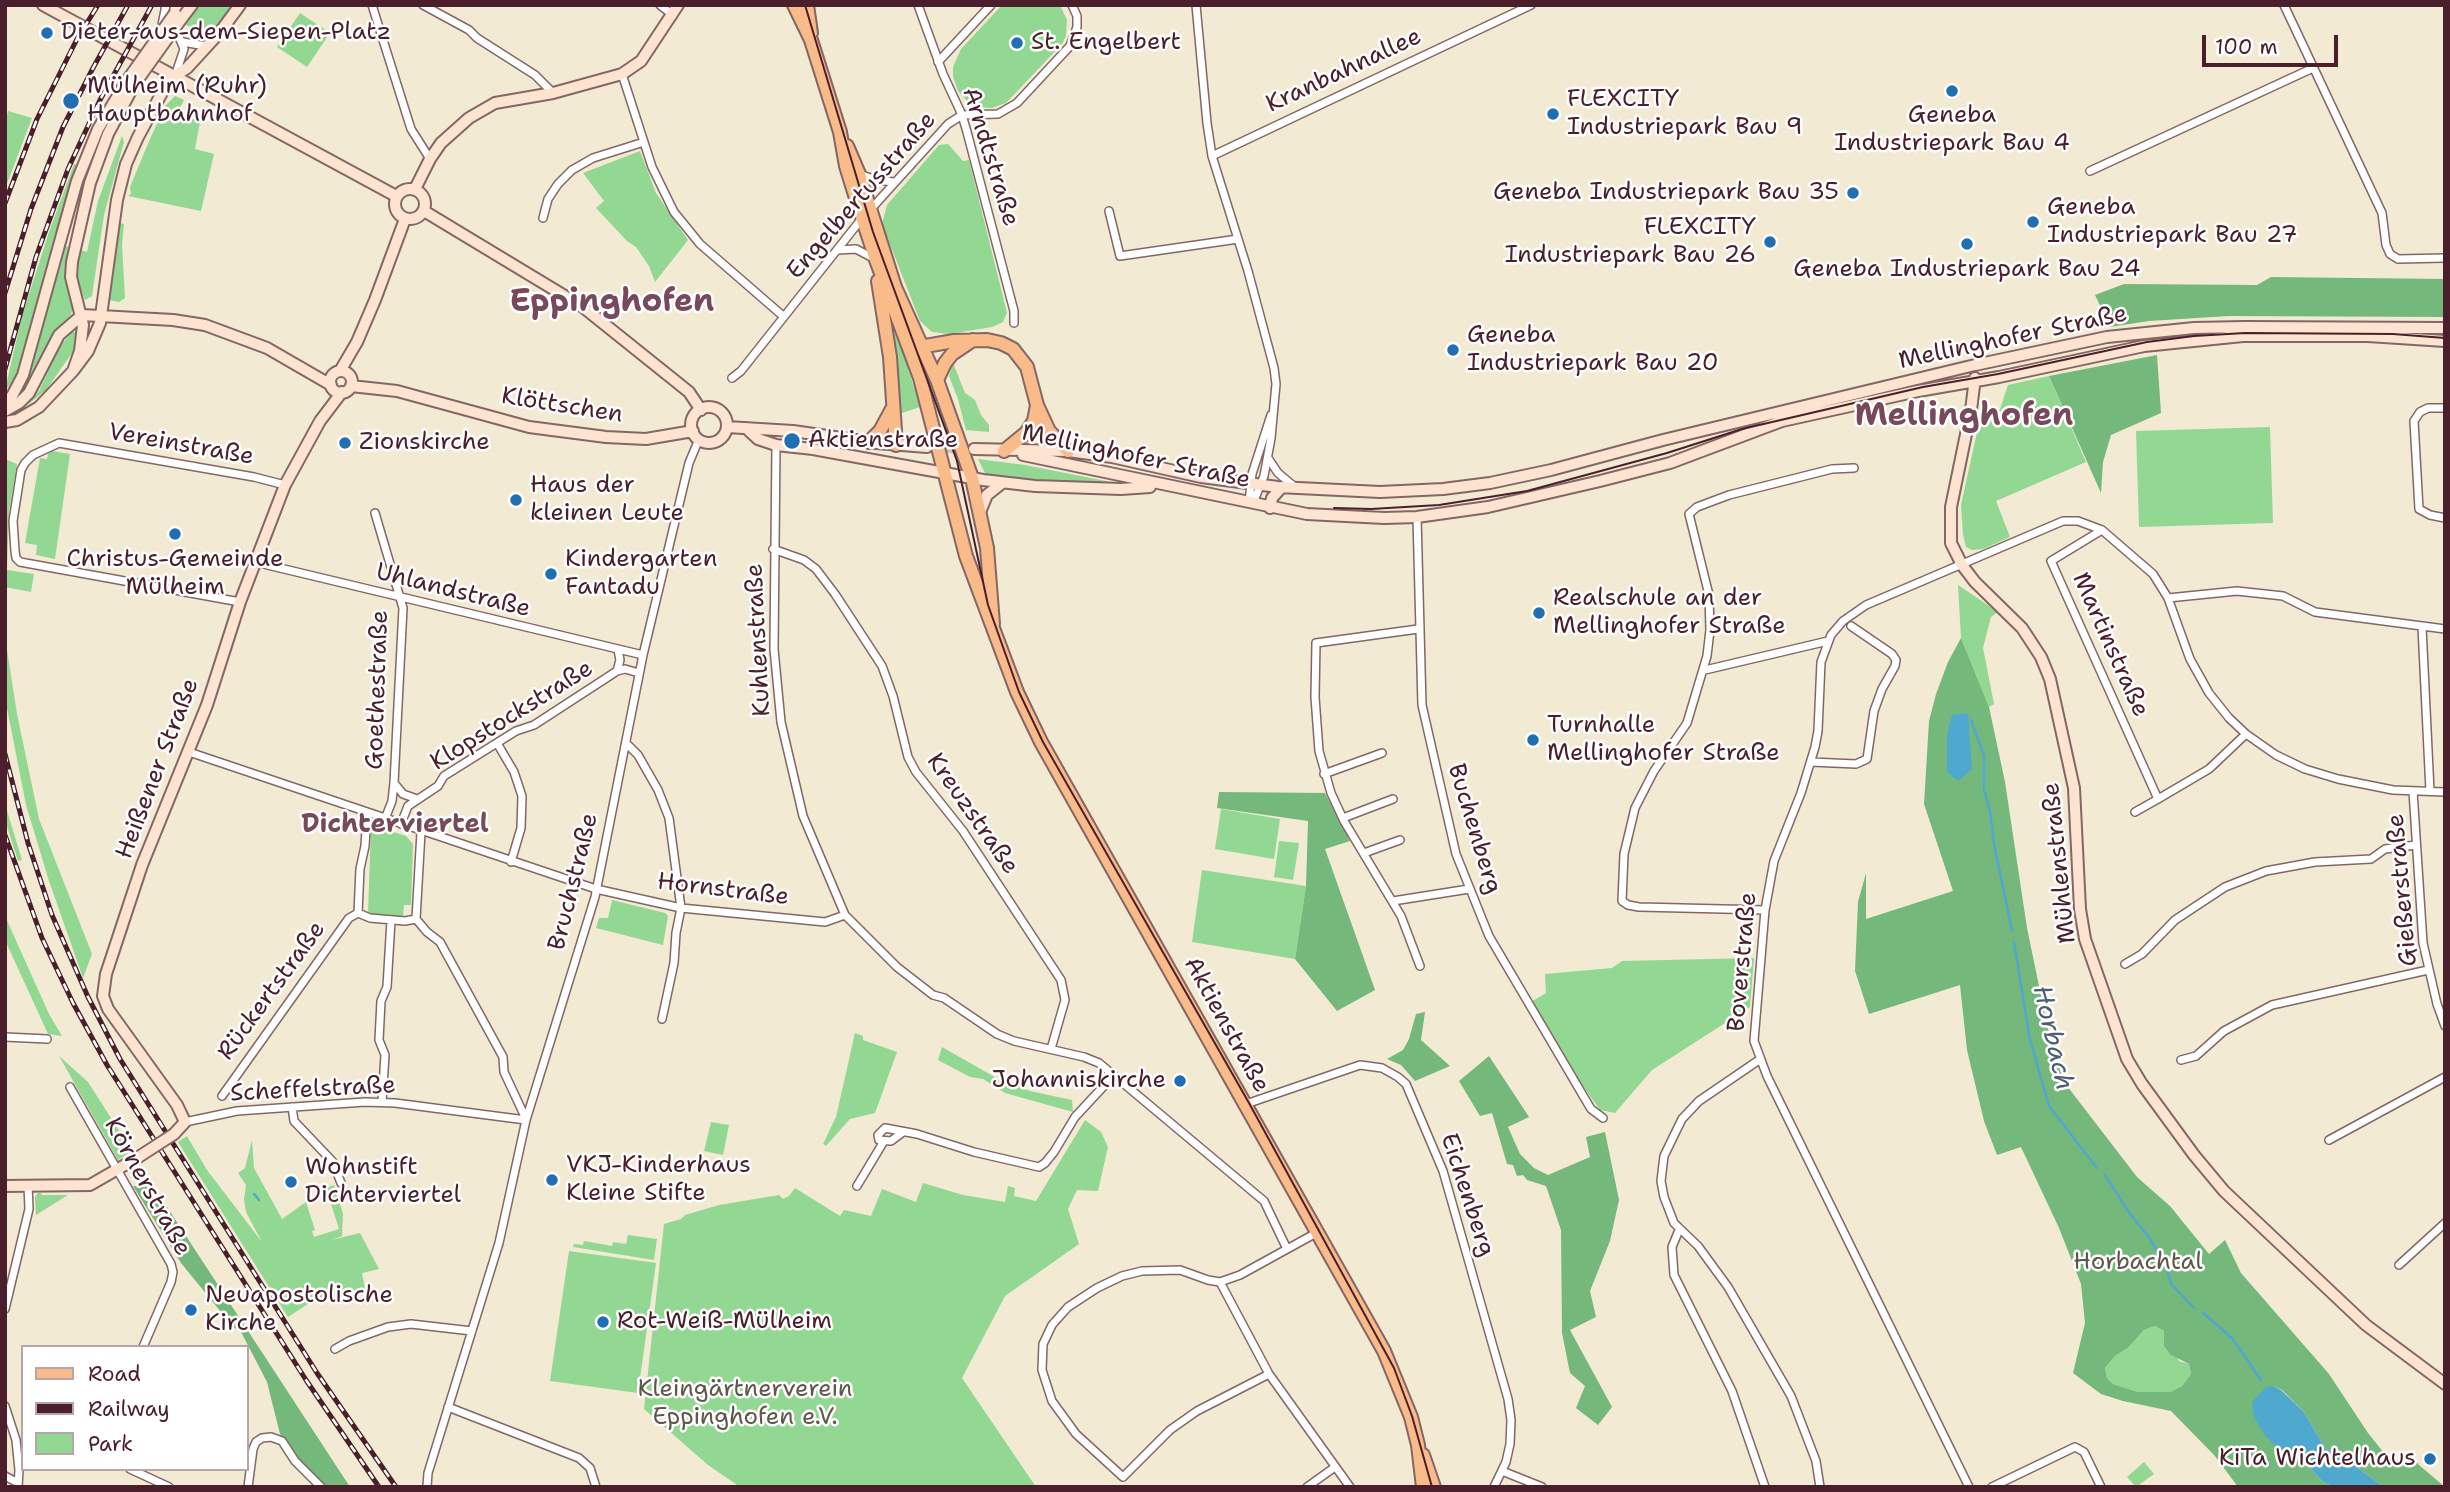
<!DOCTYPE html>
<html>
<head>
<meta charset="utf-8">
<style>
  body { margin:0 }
  #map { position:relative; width:2450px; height:1492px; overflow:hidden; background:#f2ead3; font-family:"Shantell Sans",sans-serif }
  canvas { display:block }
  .frame { position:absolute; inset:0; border:7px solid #4a1f2b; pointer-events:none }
  .legend { position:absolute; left:21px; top:1345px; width:228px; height:126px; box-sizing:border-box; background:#fff; border:2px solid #b7a5aa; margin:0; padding:9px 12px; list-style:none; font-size:21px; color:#4a1f2b }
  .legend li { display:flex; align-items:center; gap:14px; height:35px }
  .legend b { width:35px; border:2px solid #b7a5aa }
  .scale { position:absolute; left:2202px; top:35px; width:136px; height:32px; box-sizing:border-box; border:4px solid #4a1f2b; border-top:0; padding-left:9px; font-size:21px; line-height:24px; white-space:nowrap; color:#4a1f2b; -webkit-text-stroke:5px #fff; paint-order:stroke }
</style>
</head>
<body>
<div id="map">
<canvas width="2450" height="1492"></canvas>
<div class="frame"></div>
<ul class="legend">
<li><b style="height:9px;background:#fabb8b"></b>Road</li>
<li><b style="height:9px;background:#4a1f2b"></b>Railway</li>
<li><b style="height:19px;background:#92d892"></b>Park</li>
</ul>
<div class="scale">100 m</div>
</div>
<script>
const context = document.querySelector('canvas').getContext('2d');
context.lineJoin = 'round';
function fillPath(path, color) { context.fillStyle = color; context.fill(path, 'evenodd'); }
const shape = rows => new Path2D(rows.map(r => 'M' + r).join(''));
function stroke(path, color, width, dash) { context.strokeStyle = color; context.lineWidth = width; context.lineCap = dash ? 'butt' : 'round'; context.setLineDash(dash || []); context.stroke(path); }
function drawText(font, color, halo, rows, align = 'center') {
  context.font = font + ' "Shantell Sans",sans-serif'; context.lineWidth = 5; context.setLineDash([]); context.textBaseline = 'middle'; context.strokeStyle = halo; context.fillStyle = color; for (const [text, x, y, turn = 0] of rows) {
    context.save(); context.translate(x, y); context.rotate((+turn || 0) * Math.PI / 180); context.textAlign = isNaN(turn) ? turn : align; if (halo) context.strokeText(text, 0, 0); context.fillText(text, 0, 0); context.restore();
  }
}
const green = shape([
  [200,5,233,5,206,38,185,24],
  [1002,5,1060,5,1067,20,1066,36,1062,44,1006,103,992,108,978,107,968,102,958,91,953,77,953,67,961,49],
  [300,13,330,33,307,67,277,47],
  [175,96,184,100,178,112,200,122,195,149,214,154,201,211,128,196,131,194,130,187,150,139,165,106],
  [8,111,32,118,5,189,5,127],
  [122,136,124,142,104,215,92,296,85,300,78,284,77,263,81,250,87,252,98,201],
  [948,144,963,161,969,160,1007,313,1003,322,992,327,949,334,932,332,920,321,882,224,887,205,939,145],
  [640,151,656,193,688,240,655,282,649,266,636,247,627,241,596,208,604,201,583,173],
  [74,164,77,165,57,229,22,361,12,383,5,390,22,316,49,232],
  [120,223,124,224,122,245,125,298,119,302,109,300],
  [66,246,68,247,66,277,73,307,69,322,47,346,26,392,23,390],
  [888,324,891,324,903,352,920,407,902,413,900,416],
  [72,332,78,332,75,349,46,390,26,406,39,391,60,346],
  [953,363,965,393,975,400,981,415,989,425,989,432,966,430,958,399,949,376],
  [2049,376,2086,462,1996,501,2010,537,1983,549,1972,550,1966,547,1963,535,1961,505,1981,414,2000,409,2008,385],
  [2270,427,2273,523,2139,527,2136,431],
  [52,451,70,454,55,559,36,555,37,545,25,543,40,458,47,459,48,454],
  [5,459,17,464,9,511,7,570,34,574,31,592,5,587],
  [978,459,1025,465,1121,484,1034,482,987,477],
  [1958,585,1998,612,1991,617,1983,648,1994,704,1989,707,1961,638],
  [5,637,17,714,39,819,92,954,83,978,49,881,26,805,5,698],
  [5,804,22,860,18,861,5,820],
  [1221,809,1280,819,1274,859,1215,849],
  [384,829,406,836,413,844,411,905,404,905,403,918,372,915,368,911,371,830,379,833],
  [1279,841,1299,843,1293,880,1274,877],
  [1202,870,1306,886,1295,959,1192,942],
  [612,900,665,913,668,916,663,945,596,928,599,918,608,918],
  [5,916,49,1014,62,1036,48,1034,5,940],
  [1754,958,1750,1007,1652,1070,1615,1113,1600,1110,1576,1076,1531,1002,1546,993,1545,974,1612,968,1622,961],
  [855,1033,863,1036,863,1040,897,1052,875,1113,850,1119,826,1146,823,1144,836,1117],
  [942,1047,1000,1080,1030,1091,1072,1100,1073,1112,1005,1093,983,1079,970,1077,938,1060],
  [59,1056,88,1082,132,1151,118,1160],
  [1085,1120,1101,1132,1108,1147,1098,1191,1077,1190,1068,1209,1079,1244,1005,1296,962,1378,1036,1487,740,1487,708,1465,644,1409,664,1224,681,1219,685,1215,719,1205,779,1195,783,1199,789,1196,795,1188,840,1216,844,1210,871,1216,882,1189,916,1202,923,1183,963,1195,1005,1202,1008,1186,1015,1188,1014,1196,1036,1201],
  [711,1122,729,1125,723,1155,704,1151],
  [187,1136,207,1170,262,1242,246,1212,244,1199,246,1185,238,1173,245,1168,252,1140,254,1168,282,1219,306,1202,315,1230,312,1231,314,1237,339,1229,326,1188,334,1185,343,1214,342,1236,331,1240,360,1233,379,1269,362,1273,366,1294,311,1302,288,1317,178,1142],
  [38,1193,41,1193,42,1195,68,1195,36,1215,35,1197],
  [628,1235,657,1239,654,1260,573,1247,574,1244,583,1245,584,1241,612,1246,613,1242,626,1244],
  [569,1251,656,1263,638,1393,550,1381],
  [2155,1326,2164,1331,2179,1361,2189,1364,2191,1374,2182,1386,2170,1392,2138,1392,2113,1384,2107,1378,2105,1368,2115,1356,2128,1348,2144,1330],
  [2144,1462,2154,1474,2136,1487,2127,1477]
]);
const forest = shape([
  [2271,277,2445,279,2445,317,2229,316,2149,321,2110,327,2095,295,2124,284,2257,285],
  [2157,355,2161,413,2111,435,2103,462,2101,493,2049,376],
  [1961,638,1989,707,2005,782,2027,928,2050,1039,2064,1082,2137,1177,2170,1206,2209,1254,2225,1240,2241,1273,2329,1374,2368,1433,2392,1463,2410,1452,2419,1465,2445,1487,2384,1487,2347,1460,2325,1448,2304,1412,2282,1390,2273,1386,2286,1455,2305,1463,2323,1482,2334,1487,2238,1487,2215,1456,2171,1411,2123,1401,2101,1394,2073,1373,2085,1323,2081,1284,2059,1228,2021,1147,1997,1155,1984,1121,1967,1050,1960,985,1869,1014,1855,971,1858,902,1866,873,1866,919,1953,891,1924,804,1929,721,1936,694,1948,662],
  [2155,1326,2164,1331,2164,1346,2171,1355,2189,1364,2191,1374,2182,1386,2170,1392,2138,1392,2113,1384,2107,1378,2105,1368,2115,1356,2128,1348,2144,1330],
  [1219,792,1325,793,1350,841,1325,849,1375,990,1337,1011,1295,959,1306,886,1308,821,1217,808],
  [1425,1012,1421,1040,1450,1066,1415,1081,1401,1065,1387,1059,1403,1050,1409,1039,1416,1014],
  [1489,1056,1529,1117,1508,1127,1520,1154,1534,1168,1548,1175,1590,1157,1586,1137,1605,1132,1619,1200,1610,1241,1590,1291,1596,1317,1570,1330,1612,1407,1598,1425,1576,1408,1585,1386,1570,1373,1562,1333,1561,1230,1546,1186,1527,1180,1523,1175,1517,1176,1513,1165,1507,1164,1492,1113,1480,1116,1459,1081],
  [133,1186,154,1187,350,1487,326,1487,299,1460,280,1434,267,1382,240,1330,234,1328,181,1263]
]);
const water = shape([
  [1968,713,1972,769,1958,781,1947,772,1947,734,1952,715],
  [2273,1386,2281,1390,2304,1412,2325,1448,2347,1460,2384,1487,2334,1487,2323,1482,2305,1463,2286,1455,2265,1436,2254,1417,2252,1402,2266,1387]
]);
const stream = shape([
  [1971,720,1984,756,1984,790,1990,811,1994,844,2012,931],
  [2014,942,2030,1040,2049,1106,2097,1168],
  [2105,1175,2130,1214,2148,1236,2164,1262,2172,1285,2194,1308],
  [254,1194,259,1200],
  [2203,1313,2232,1338,2261,1380]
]);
const secondaryTunnel = shape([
  [931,447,967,449]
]);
const street = shape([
  [166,5,162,25,179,37,184,49,175,76],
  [372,5,411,129,430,159],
  [423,5,469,30,477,38,535,75,553,93],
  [660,5,673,15],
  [918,5,943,74,962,115,967,132,1014,311,1014,323],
  [1196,5,1207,123,1212,156,1248,271,1274,368,1276,384,1271,438,1264,476,1253,503],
  [2284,5,2382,213,2386,245,2390,254,2398,259,2445,258],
  [183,42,205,46],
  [938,62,991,5],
  [622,74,652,167,674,212,700,244,783,316],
  [1212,156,1531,5],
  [2090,171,2313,68],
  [859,174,876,180,894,182],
  [871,209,948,124,962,115,998,114,1017,103,1070,46,1077,27,1077,16,1072,5],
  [1109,211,1120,256,1238,239],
  [543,218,548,199,558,184,572,170,593,158,644,142],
  [837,250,856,249,875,259],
  [732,378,741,371,863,217],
  [2445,408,2428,408,2420,412,2414,421,2419,509,2430,515,2445,518],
  [776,445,774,649,781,722,803,816,845,915,897,967,933,995,944,998,997,1034,1014,1041,1084,1057,1099,1063,1264,1201,1287,1249],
  [1268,458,1278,473,1296,488],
  [1249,502,1252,474,1271,415],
  [375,513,403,608,394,783,392,801,385,819],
  [1417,517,1422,705,1456,854,1489,936,1591,1109,1603,1118],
  [2102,530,2051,561,2158,799,2209,769,2246,734],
  [773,549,804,560,816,569,835,594,882,666,893,696,908,757,916,772,963,831,1061,980,1065,1000,1051,1049],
  [255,562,643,655],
  [2168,598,2237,591,2283,596,2315,612,2445,629],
  [240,602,20,562,16,558,15,551,13,521,21,470,25,463,33,455,59,443,254,477,285,485],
  [2422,627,2430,791],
  [1418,629,1316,643,1315,697,1319,751,1331,793,1344,821,1401,916,1420,966],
  [1705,670,1828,641],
  [617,671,620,660,618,650],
  [497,743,514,772,522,796,521,828,511,862],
  [626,743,638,755,658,790,669,818,681,908,676,933,674,963,662,1019],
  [189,752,596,889,681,908,825,922,845,915],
  [1811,762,1856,764,1867,759,1874,711,1882,689,1895,666,1896,660,1892,654,1851,626],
  [1324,774,1382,753],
  [394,783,403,794,417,799],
  [2413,791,2423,943,2437,1004,2445,1026],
  [2135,812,2158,799],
  [367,813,365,846,360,869,358,913,370,918,405,921,416,919],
  [1343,818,1393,799],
  [401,824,408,806,438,786,444,776,516,731,534,725,617,671,625,669,639,673],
  [1364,853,1400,840],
  [1393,901,1469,889],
  [1765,910,1639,907,1628,905,1622,901,1624,854,1635,808,1654,771,1687,723,1707,656,1710,630,1709,595,1689,514,1697,507,1729,495,1832,469,1854,468],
  [416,919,427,932,440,942,503,1057,504,1072,526,1119],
  [416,919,421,832],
  [2125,964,2142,954,2175,920,2225,887,2266,871,2315,862,2371,859,2385,849,2416,845],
  [5,1037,47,1039],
  [1759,1060,1699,1101,1682,1119,1664,1156,1661,1181,1664,1197,1674,1223,1698,1246,1728,1287,1791,1396,1816,1461,1820,1487],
  [2181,1060,2196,1056,2224,1031,2272,1005,2428,970],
  [70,1087,171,1264,173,1272,171,1282,143,1347],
  [222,1096,349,918,358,913],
  [382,1102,385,1055,379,1040,381,1001,387,987,391,920],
  [1246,1104,1360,1065,1382,1068,1398,1077,1406,1084,1443,1171,1508,1399,1511,1420,1510,1444,1506,1462,1494,1487],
  [292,1107,294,1121,333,1162,341,1183],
  [185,1122,237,1111,365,1102,395,1103,526,1120],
  [903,1132,891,1141,879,1140,878,1135,885,1128,917,1134,974,1152,1039,1167,1045,1163,1054,1152,1075,1117,1114,1075],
  [2329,1140,2445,1077],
  [857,1186,884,1141],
  [1679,1230,1672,1247,1674,1275,1732,1391,1765,1487],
  [1318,1232,1240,1275,1220,1282,1269,1374,1350,1487],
  [2399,1265,2445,1223],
  [1220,1282,1208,1280,1180,1270,1142,1271,1122,1276,1097,1288,1068,1307,1052,1325,1043,1344,1042,1370,1052,1401,1076,1434,1123,1477,1170,1430,1197,1411,1269,1374],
  [5,1309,29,1209,28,1185],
  [335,1349,349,1341,388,1327,411,1324,472,1331],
  [5,1406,16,1440,19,1470,18,1487],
  [448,1407,579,1458,590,1468,596,1487],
  [130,1469,169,1487],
  [1502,1471,1542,1487],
  [5,1476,18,1483],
  [248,1487,253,1449,256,1442,262,1438,271,1437,282,1441,295,1461,321,1487],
  [427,1487,428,1473,499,1243,526,1120,595,897,643,655,689,463,699,439],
  [1307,1487,1335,1467],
  [1969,1487,1767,1076,1754,1041,1765,910,1774,861,1801,793,1815,747,1818,731,1821,662,1831,635,1843,621,1866,605,2063,521,2078,521,2102,530,2153,574,2168,598,2190,659,2209,693,2229,718,2246,734,2276,755,2305,769,2338,779,2393,790,2445,792],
  [1992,1487,2075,1447,2084,1452,2101,1487]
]);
const secondary = shape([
  [43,5,396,196],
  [182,18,192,5],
  '395 204a15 15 0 1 1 30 0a15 15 0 1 1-30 0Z',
  [415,189,430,159,441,143,469,118,495,103,553,93,622,74,641,61,678,5],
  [424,211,583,307,689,392,701,410],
  [73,371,88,351,100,323,117,200,126,164,138,137,164,89,175,76,187,68,220,32,240,5],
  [340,371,357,342,375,300,405,219],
  '330 382a11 11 0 1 1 22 0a11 11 0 1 1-22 0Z',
  [1975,378,1971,410,1951,507,1951,543,1962,565,1975,582,2022,628,2041,657,2050,679,2074,788,2080,909,2085,939,2127,1059,2142,1084,2194,1155,2224,1191,2366,1325,2445,1384],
  [351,386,397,391,529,427,606,437,646,439,693,431],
  [5,402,12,396,23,375,63,231],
  '691 425a18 18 0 1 1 36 0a18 18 0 1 1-36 0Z',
  [5,411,19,403,29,393,59,335,82,315,173,320,205,325,267,348,331,385],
  [5,422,17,420,39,407,73,371,80,351,83,325,71,277,72,262],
  [727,427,793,431,876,443,927,447],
  [746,428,758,439,776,445,813,449,983,480,1035,486,1121,489,1150,487],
  [974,449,1068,451,1112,457,1201,477,1278,487,1380,492,1443,489,1490,483,1551,470,1663,440,1975,365,2107,337,2194,328,2245,327,2445,328],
  [1023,455,1307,514,1384,518,1417,517,1488,507,1600,481,1670,463,1782,421,1918,391,1999,377,2144,346,2243,336,2368,336,2445,341],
  [1270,508,1272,498,1282,487],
  [980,512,987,495,1002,483],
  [174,1134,185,1122,177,1105,108,1009,103,996,106,974,142,865,207,705,240,602,285,485,320,421,342,392],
  [5,1186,90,1185,137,1158]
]);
const primary = shape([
  [794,5,811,40,840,132,846,166,854,192,876,260,920,378,966,556,1017,692,1041,742,1384,1351,1411,1417,1418,1445,1423,1487],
  [807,5,811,33],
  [847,146,859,174,895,287,937,380,972,478,987,548,993,624],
  [878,281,890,357,896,445],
  [914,348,954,341,987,340,1001,343,1013,349,1027,367,1037,405,1049,431,1068,451],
  [937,380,945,363,952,354,973,340],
  [869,442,880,431,893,407],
  [1004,451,1026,433,1034,421,1037,405],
  [1423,1455,1434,1487]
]);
const tram = shape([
  [805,5,873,232,957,461,988,605,1019,692,1043,742,1249,1103,1394,1368,1412,1416,1432,1487],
  [1334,508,1371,509,1439,505,1527,491,1667,453,1742,429,1923,387,1998,374,2147,342,2194,336,2245,333,2393,334,2445,338]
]);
const rail = shape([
  [5,203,37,119,77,39,98,5],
  [5,293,31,209,63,127,93,68,128,5],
  [5,369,36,257,68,169,100,100,152,5],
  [5,754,28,843,52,915,88,997,120,1059,317,1373,396,1487],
  [5,835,42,938,73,1003,107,1065,306,1380,379,1487]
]);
const secondaryBridge = shape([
  [63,231,77,181,98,129,126,82,175,13],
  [72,262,90,183,108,134,134,85,182,18],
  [137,1158,174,1134]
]);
const markers = [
  [47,33,7,"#1f6fb2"],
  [1017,43,7,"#1f6fb2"],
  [1952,91,7,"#1f6fb2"],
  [71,101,9,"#1f6fb2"],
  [1553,114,7,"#1f6fb2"],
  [1853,193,7,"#1f6fb2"],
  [2033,222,7,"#1f6fb2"],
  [1770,242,7,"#1f6fb2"],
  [1967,244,7,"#1f6fb2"],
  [1453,350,7,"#1f6fb2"],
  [792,441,9,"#1f6fb2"],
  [345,443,7,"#1f6fb2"],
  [516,500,7,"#1f6fb2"],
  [175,534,7,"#1f6fb2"],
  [551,574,7,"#1f6fb2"],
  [1539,613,7,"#1f6fb2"],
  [1533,740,7,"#1f6fb2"],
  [1180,1081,7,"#1f6fb2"],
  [552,1180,7,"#1f6fb2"],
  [291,1182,7,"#1f6fb2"],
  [191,1310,7,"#1f6fb2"],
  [603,1322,7,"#1f6fb2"],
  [2430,1459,7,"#1f6fb2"]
];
const poiNames = [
  ["Dieter-aus-dem-Siepen-Platz",61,33],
  ["St. Engelbert",1031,43],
  ["Mülheim (Ruhr)",87,87],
  ["Hauptbahnhof",87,115],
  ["FLEXCITY",1567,100],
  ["Industriepark Bau 9",1567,128],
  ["Geneba",1952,116,"center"],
  ["Industriepark Bau 4",1952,144,"center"],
  ["Geneba Industriepark Bau 35",1839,193,"right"],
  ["Geneba",2047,208],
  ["Industriepark Bau 27",2047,236],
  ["FLEXCITY",1756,228,"right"],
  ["Industriepark Bau 26",1756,256,"right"],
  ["Geneba Industriepark Bau 24",1967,270,"center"],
  ["Geneba",1467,336],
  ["Industriepark Bau 20",1467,364],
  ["Aktienstraße",808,441],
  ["Zionskirche",359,443],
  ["Haus der",530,486],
  ["kleinen Leute",530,514],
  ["Christus-Gemeinde",175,560,"center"],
  ["Mülheim",175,588,"center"],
  ["Kindergarten",565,560],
  ["Fantadu",565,588],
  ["Realschule an der",1553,599],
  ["Mellinghofer Straße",1553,627],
  ["Turnhalle",1547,726],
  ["Mellinghofer Straße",1547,754],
  ["Johanniskirche",1166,1081,"right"],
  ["VKJ-Kinderhaus",566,1166],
  ["Kleine Stifte",566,1194],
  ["Wohnstift",305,1168],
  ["Dichterviertel",305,1196],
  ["Neuapostolische",205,1296],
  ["Kirche",205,1324],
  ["Rot-Weiß-Mülheim",617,1322],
  ["KiTa Wichtelhaus",2416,1459,"right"]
];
const streetNames = [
  ["Kranbahnallee",1344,71,-25],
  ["Arndtstraße",990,157,73],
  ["Engelbertusstraße",862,196,-49],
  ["Mellinghofer Straße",2013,338,-12],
  ["Klöttschen",562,406,9],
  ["Vereinstraße",181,445,10],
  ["Mellinghofer Straße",1136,457,12],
  ["Uhlandstraße",453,591,14],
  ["Kuhlenstraße",759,640,-93],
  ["Martinstraße",2110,645,66],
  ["Goethestraße",378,690,-88],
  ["Klopstockstraße",512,716,-32],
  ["Heißener Straße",158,769,-69],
  ["Kreuzstraße",972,814,55],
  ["Buchenberg",1474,829,73],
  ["Mühlenstraße",2060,863,-96],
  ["Bruchstraße",574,882,-76],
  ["Hornstraße",723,890,7],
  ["Gießerstraße",2403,890,-95],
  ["Boverstraße",1743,962,-85],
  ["Rückertstraße",272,991,-54],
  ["Aktienstraße",1226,1025,61],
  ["Scheffelstraße",313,1090,-3],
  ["Körnerstraße",147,1187,61],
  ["Eichenberg",1467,1195,72]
];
const parkNames = [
  ["Horbachtal",2138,1263],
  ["Kleingärtnerverein",745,1390],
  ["Eppinghofen e.V.",745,1418]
];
const neighbourhoodNames = [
  ["Dichterviertel",395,825]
];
const waterNames = [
  ["Horbach",2052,1038,77]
];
const districtNames = [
  ["Eppinghofen",612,303],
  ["Mellinghofen",1964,417]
];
fillPath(green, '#92d892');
fillPath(forest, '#75b87c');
fillPath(water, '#4fa8cd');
stroke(stream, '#4fa8cd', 2.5);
stroke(secondaryTunnel, '#d0c1b1', 10, [10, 5]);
stroke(street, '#856666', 10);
stroke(secondary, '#856666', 14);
stroke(primary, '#856666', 16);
stroke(street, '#fff', 7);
stroke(secondary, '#fde4d1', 10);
stroke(primary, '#fabb8b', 12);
stroke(tram, '#4a1f2b', 2);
stroke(rail, '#4a1f2b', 5);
stroke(rail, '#fff', 2.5, [8]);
stroke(secondaryBridge, '#856666', 14, []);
stroke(secondaryBridge, '#fde4d1', 10);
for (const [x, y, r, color] of markers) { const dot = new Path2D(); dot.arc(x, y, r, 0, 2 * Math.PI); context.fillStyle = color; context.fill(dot); stroke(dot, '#fff', 2.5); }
drawText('24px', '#4a1f2b', '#fff', poiNames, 'left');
drawText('24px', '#4a1f2b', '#fff', streetNames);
drawText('24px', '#60564a', '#fff', parkNames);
drawText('bold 26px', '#77495b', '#fff', neighbourhoodNames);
drawText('italic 26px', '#4c5d74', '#fff', waterNames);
drawText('bold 32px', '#77495b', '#fff', districtNames);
</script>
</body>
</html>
